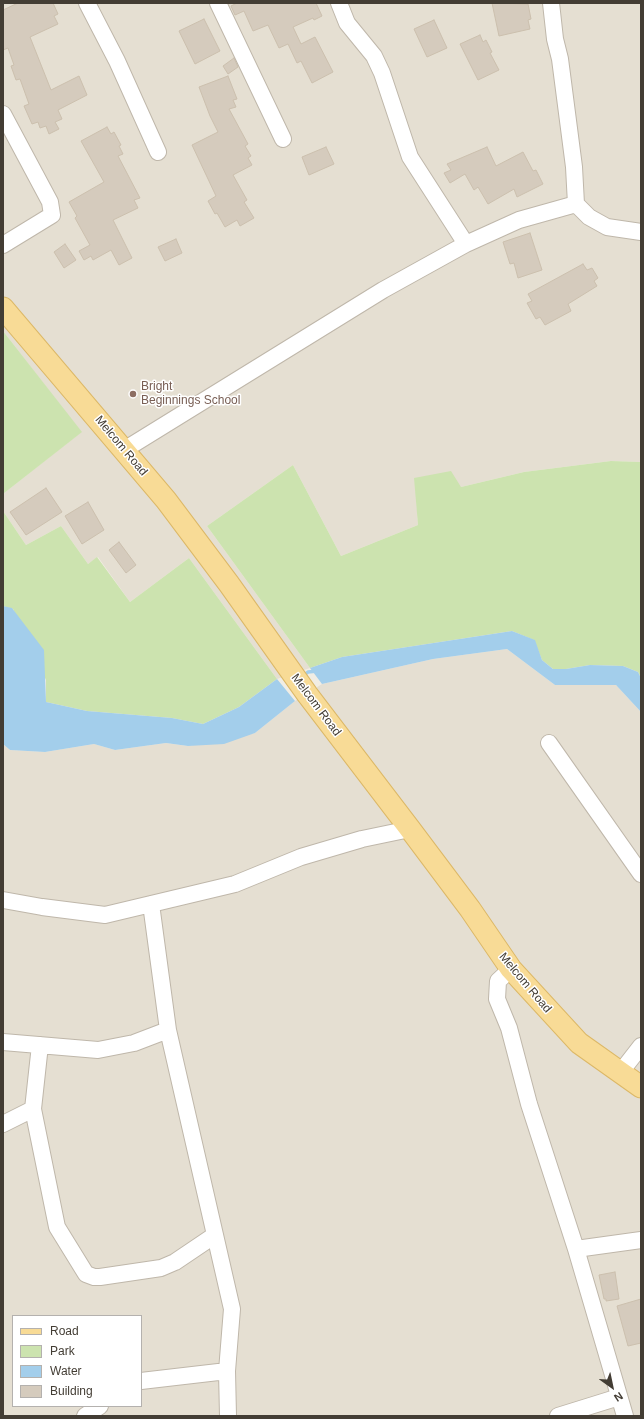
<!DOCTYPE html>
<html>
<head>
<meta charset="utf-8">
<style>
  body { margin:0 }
  #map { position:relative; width:644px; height:1419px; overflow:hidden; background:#f1ede4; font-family:Helvetica,sans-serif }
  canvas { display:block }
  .frame { position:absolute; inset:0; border:4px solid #433d34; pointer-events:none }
  .legend { position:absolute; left:12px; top:1315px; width:130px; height:92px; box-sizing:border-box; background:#fff; border:1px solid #b4b1ae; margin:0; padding:5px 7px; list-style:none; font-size:12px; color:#433d34 }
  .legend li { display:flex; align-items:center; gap:8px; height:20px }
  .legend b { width:20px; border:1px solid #b4b1ae }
  .north { position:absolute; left:592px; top:1367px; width:40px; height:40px; -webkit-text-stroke:3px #fff; paint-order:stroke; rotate:147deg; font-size:11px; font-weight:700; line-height:16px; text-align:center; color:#433d34 }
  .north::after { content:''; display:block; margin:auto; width:14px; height:18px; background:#433d34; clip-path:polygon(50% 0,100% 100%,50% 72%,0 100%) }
</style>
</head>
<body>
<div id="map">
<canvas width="644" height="1419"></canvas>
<div class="frame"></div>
<ul class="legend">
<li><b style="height:5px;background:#f8db96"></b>Road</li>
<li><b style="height:11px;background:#cce3af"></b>Park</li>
<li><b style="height:11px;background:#a3ceeb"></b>Water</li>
<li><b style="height:11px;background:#d5cbbd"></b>Building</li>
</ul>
<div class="north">N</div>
</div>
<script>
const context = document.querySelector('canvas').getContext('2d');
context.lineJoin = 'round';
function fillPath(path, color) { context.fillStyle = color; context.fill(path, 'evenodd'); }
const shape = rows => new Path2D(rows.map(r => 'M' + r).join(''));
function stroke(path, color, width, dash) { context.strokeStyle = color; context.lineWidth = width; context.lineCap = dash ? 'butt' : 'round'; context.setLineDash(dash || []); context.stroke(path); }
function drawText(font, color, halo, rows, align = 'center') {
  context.font = font + ' Helvetica,sans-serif'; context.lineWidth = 3; context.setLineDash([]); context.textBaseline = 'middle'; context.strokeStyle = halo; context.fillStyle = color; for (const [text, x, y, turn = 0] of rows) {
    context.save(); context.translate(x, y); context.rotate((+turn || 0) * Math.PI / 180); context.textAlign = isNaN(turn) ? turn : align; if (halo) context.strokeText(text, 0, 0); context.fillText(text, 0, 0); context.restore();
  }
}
const residential = shape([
  [3,3,641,3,641,462,611,461,524,472,461,487,415,478,418,525,341,556,293,465,207,526,310,668,277,679,189,558,130,602,98,557,88,564,61,526,26,545,3,511,3,494,81,432,3,331],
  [507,649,555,685,616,685,641,712,641,1416,3,1416,3,744,10,750,45,752,94,744,115,750,166,743,188,746,255,733,295,701,322,684,433,659],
  [13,1316,141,1316,141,1406,13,1406]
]);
const green = shape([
  [3,331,82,432,3,494],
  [611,461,641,462,641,678,638,672,623,666,590,665,566,669,553,669,542,660,534,640,512,631,342,657,310,668,207,526,293,465,341,556,418,525,414,478,451,471,461,487,524,472],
  [3,511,26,545,61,526,88,564,97,557,130,602,189,558,277,679,239,707,203,724,172,718,87,711,46,702,46,680,13,609,3,606]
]);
const water = shape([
  [3,606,12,608,44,650,46,702,87,711,172,718,203,724,239,707,277,679,295,701,255,733,224,744,188,746,166,743,115,750,94,744,45,752,10,750,3,744],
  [512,631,535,640,542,660,553,669,566,669,590,665,623,666,638,672,641,678,641,712,616,685,555,685,507,649,433,659,322,684,310,668,342,657]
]);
const stream = shape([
  [303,676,308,672,317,671]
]);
const building = shape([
  [18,3,53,3,58,14,54,16,58,24,30,37,51,90,79,76,87,95,58,110,62,119,55,122,59,129,49,134,46,126,40,128,38,122,32,124,24,106,29,104,20,79,16,80,11,66,14,65,8,48,3,50,3,10,18,3],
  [237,3,316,3,322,16,314,20,313,18,293,27,301,44,315,37,333,72,312,83,301,61,297,63,288,44,279,48,268,25,253,31,244,11,235,15,231,6,237,3],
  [492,3,528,4,531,19,528,20,530,29,499,36,492,3],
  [204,19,220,51,195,64,179,31,204,19],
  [434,20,447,48,427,57,414,29,434,20],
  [480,35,483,42,486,40,492,52,490,53,499,70,478,80,460,44,480,35],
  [234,58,238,67,228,74,223,66,234,58],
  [228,76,237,99,233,100,236,107,229,109,248,144,245,146,251,156,248,158,252,165,233,175,247,200,244,202,254,218,240,226,237,220,225,227,217,213,215,214,208,201,216,196,192,145,218,132,210,116,199,87,228,76],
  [107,127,111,134,114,132,121,145,119,146,123,154,118,156,140,198,134,200,138,208,113,220,132,258,119,265,111,250,93,260,91,256,84,260,79,251,90,245,75,218,77,216,69,202,104,182,81,141,107,127],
  [326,147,334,164,309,175,302,157,326,147],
  [487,147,496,166,523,152,533,171,536,170,543,184,517,197,514,189,488,204,478,187,474,190,465,174,450,183,444,173,451,170,447,164,487,147],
  [530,233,542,270,518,278,514,263,510,264,503,242,530,233],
  [176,239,182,253,165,261,158,247,176,239],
  [65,244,76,260,64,268,54,252,65,244],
  [583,264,587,270,592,268,598,278,594,281,597,286,568,304,571,311,545,325,540,317,536,319,527,303,532,301,528,294,583,264],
  [46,488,62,512,26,535,10,512,46,488],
  [88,502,104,530,82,544,65,516,88,502],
  [119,542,136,565,126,573,109,550,119,542],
  [615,1272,619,1299,606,1301,606,1299,604,1299,599,1275,615,1272],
  [641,1299,641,1343,628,1346,617,1306,641,1299]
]);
const minor = shape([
  [87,3,117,61,158,152],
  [218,3,283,139],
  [339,3,347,23,374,56,382,73,410,157,466,244],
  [3,114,50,202,52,215,3,245],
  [576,204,589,217,607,227,641,232],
  [124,450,383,290,466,244,519,220,576,204,574,167,560,59,555,39,551,3],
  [549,743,641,874],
  [3,900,42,907,105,915,235,884,301,857,362,839,410,829],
  [151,904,168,1030,232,1309,227,1371,228,1416],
  [511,969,498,981,497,999,509,1028,529,1104,576,1249,625,1416],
  [3,1042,98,1050,134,1043,168,1030],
  [40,1045,33,1109,57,1227,86,1274,94,1277,100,1277,161,1268,175,1262,215,1235],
  [620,1073,641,1046],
  [3,1124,33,1109],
  [576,1249,641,1240],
  [141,1381,227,1371],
  [85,1416,100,1406],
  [558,1416,619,1397]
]);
const major = shape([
  [3,308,166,500,229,584,307,694,410,829,470,909,511,969,579,1043,641,1087]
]);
const markers = [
  [133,394,4,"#8d6e63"]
];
const educationNames = [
  ["Bright",141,387],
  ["Beginnings School",141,401]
];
const streetNames = [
  ["Melcom Road",121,446,50],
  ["Melcom Road",316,705,53],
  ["Melcom Road",525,983,50]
];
fillPath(residential, '#e5dfd2');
fillPath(green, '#cce3af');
fillPath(water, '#a3ceeb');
stroke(stream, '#a3ceeb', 3.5);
fillPath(building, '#d5cbbd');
stroke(building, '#ccc0ae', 1);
stroke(minor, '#bfb7aa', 18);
stroke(major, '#dcb867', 23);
stroke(minor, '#fff', 16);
stroke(major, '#f8db96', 21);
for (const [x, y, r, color] of markers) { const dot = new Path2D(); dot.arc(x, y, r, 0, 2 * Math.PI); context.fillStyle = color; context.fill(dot); stroke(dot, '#fff', 1.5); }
drawText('12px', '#785e54', '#fff', educationNames, 'left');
drawText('12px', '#433d34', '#fff', streetNames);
</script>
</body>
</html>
